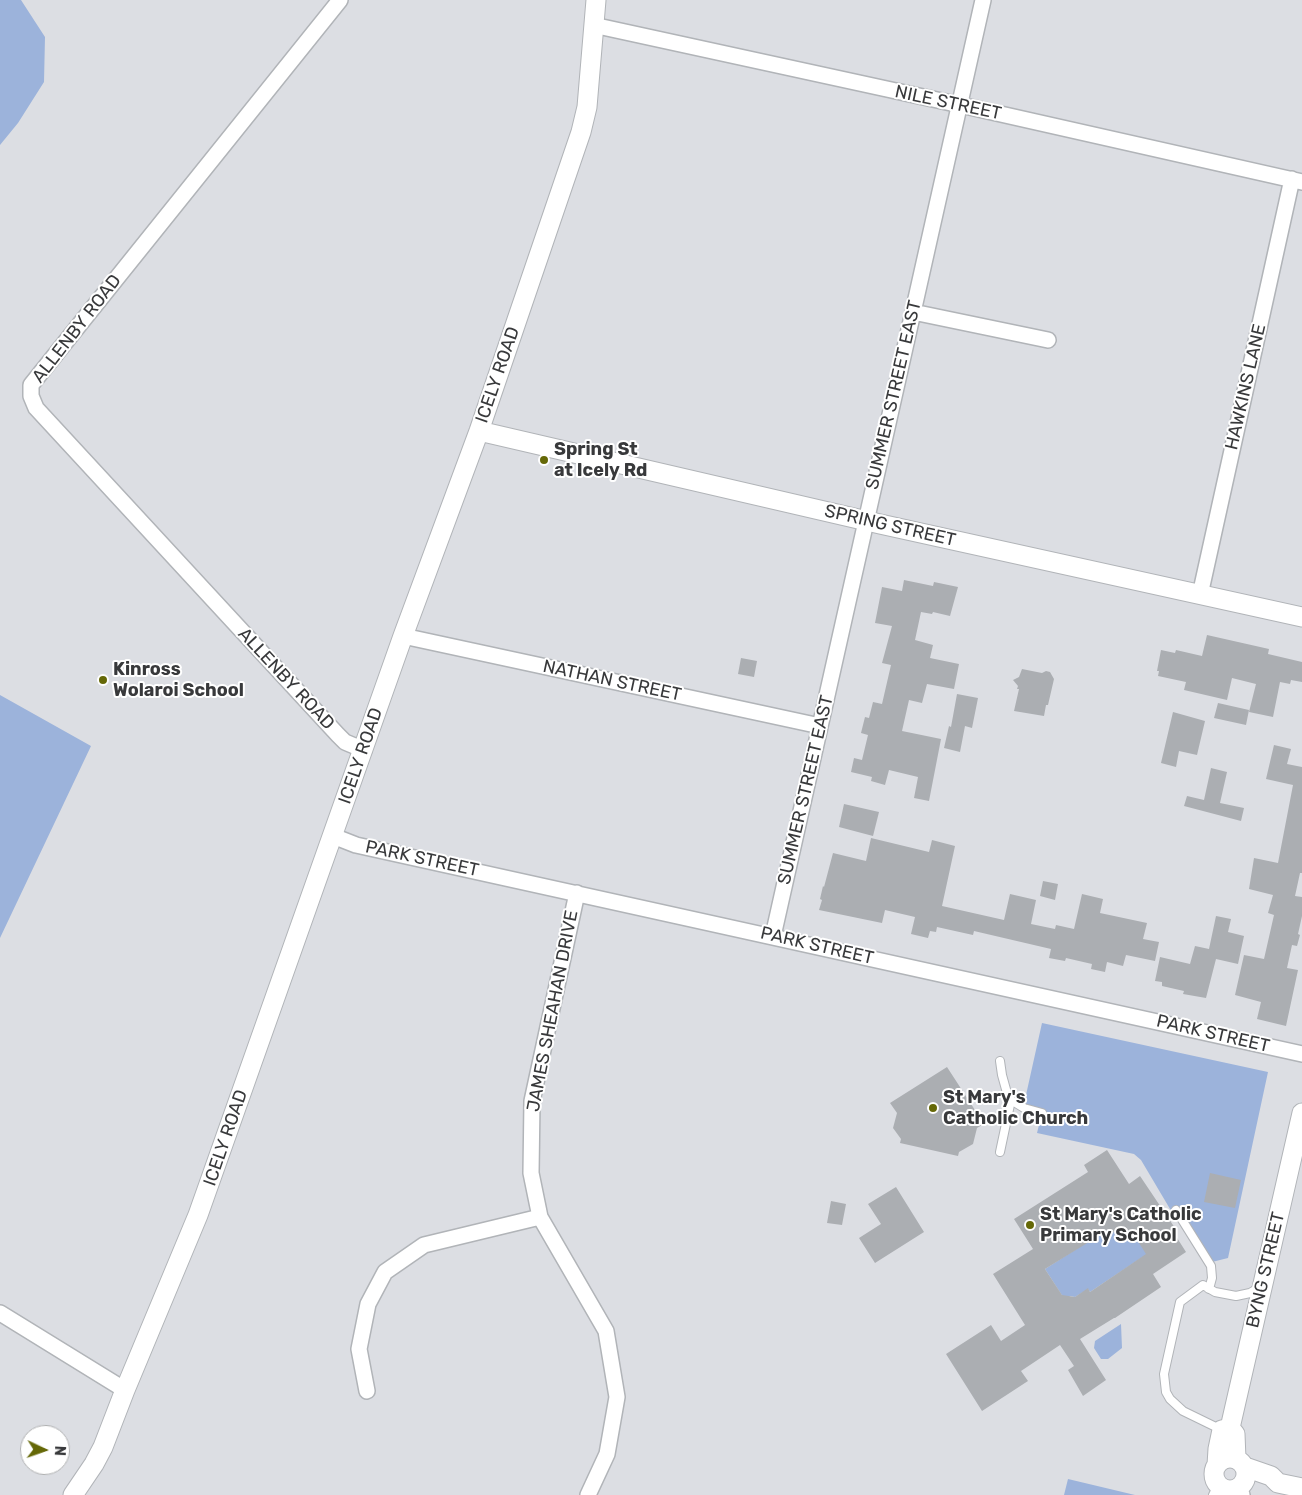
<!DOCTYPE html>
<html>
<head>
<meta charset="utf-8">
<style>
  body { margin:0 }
  #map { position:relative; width:1302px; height:1495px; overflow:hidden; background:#dcdee3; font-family:Rubik,sans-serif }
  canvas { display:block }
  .north { position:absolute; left:20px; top:1425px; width:50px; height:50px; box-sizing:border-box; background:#fff; border:1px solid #afb0b1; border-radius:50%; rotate:93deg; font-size:14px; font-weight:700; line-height:20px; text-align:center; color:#38393b }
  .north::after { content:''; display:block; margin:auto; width:18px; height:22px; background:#656807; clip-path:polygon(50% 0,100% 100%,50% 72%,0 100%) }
</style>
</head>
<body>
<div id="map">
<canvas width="1302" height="1495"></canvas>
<div class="north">N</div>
</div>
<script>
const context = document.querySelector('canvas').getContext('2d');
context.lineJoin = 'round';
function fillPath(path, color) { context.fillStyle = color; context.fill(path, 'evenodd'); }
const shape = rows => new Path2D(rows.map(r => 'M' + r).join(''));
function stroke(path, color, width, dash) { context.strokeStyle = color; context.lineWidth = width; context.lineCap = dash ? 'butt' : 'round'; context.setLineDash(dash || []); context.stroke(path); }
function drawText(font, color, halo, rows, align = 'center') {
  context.font = font + ' Rubik,sans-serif'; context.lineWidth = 4; context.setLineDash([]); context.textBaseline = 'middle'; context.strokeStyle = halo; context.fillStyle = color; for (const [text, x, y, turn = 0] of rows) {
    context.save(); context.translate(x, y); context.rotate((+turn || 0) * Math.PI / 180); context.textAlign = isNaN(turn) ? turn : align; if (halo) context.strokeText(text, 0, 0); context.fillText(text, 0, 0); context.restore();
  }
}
const green = shape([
  [0,0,21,0,45,37,44,82,18,123,0,145],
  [0,695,91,746,0,938],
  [1042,1023,1268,1072,1228,1258,1212,1262,1183,1216,1181,1205,1173,1214,1141,1160,1134,1154,1037,1133,1043,1109,1024,1104],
  [1109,1191,1149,1256,1141,1258,1090,1292,1088,1289,1075,1297,1070,1296,1065,1300,1045,1269,1078,1248],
  [1121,1324,1122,1348,1108,1359,1101,1359,1094,1348,1095,1341],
  [1068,1479,1135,1495,1064,1495]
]);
const building = shape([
  [904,580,933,586,934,582,958,587,950,616,933,612,932,614,921,612,915,640,933,645,930,658,959,664,954,689,927,684,922,703,909,700,902,731,941,739,929,801,914,798,918,777,889,770,885,785,871,781,872,777,851,772,854,758,862,760,868,735,861,733,865,717,869,718,873,702,882,704,891,665,882,663,892,626,875,623,882,587,902,591],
  [1207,635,1269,649,1268,654,1302,662,1302,682,1291,680,1290,684,1280,682,1273,717,1249,712,1256,684,1232,678,1227,700,1184,690,1186,682,1158,676,1159,671,1157,671,1161,650,1175,653,1176,650,1202,656],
  [741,658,757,661,754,677,738,674],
  [1022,669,1042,673,1046,671,1050,672,1054,679,1048,705,1046,705,1044,716,1014,711,1019,689,1017,689,1018,686,1013,680,1019,677],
  [957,694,978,698,972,728,965,726,960,752,944,748,949,726,951,727],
  [1218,703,1249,710,1246,725,1214,718],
  [1173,712,1205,721,1197,755,1179,751,1176,767,1161,763],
  [1274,745,1291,749,1287,764,1302,767,1302,873,1300,873,1295,896,1302,897,1302,916,1298,934,1300,935,1297,946,1292,945,1287,968,1298,970,1286,1026,1257,1019,1261,1002,1235,995,1244,955,1264,959,1274,915,1268,913,1273,895,1249,889,1254,858,1278,863,1293,785,1266,779],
  [1211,768,1227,772,1220,803,1244,808,1241,821,1184,806,1187,796,1204,800],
  [844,804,879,812,873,836,839,827],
  [871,838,929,852,932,840,955,846,942,906,1004,920,1010,894,1036,900,1031,924,1055,929,1056,925,1074,929,1082,894,1103,899,1100,913,1147,923,1143,939,1159,942,1155,961,1126,955,1123,966,1107,962,1105,972,1091,969,1092,964,1066,958,1065,961,1049,958,1051,949,974,931,973,935,937,927,936,932,930,931,928,938,911,934,915,917,885,910,882,923,819,910,822,900,820,899,823,886,824,887,833,853,866,861],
  [1043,881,1058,884,1055,900,1040,896],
  [1216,916,1231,919,1228,932,1244,936,1238,964,1216,959,1206,998,1183,994,1184,991,1162,986,1162,982,1155,981,1160,957,1190,964,1195,946,1209,949],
  [947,1067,984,1124,977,1128,973,1144,959,1152,958,1156,900,1143,901,1139,893,1128,897,1113,890,1103],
  [1107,1150,1129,1184,1140,1176,1175,1228,1172,1230,1186,1252,1153,1274,1161,1287,1115,1318,1114,1318,1080,1339,1106,1380,1083,1396,1068,1370,1074,1366,1060,1345,1021,1371,1028,1381,982,1411,946,1354,991,1325,1001,1341,1025,1325,993,1274,1033,1249,1014,1219,1088,1172,1084,1165],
  [1120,1228,1132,1232,1146,1254,1090,1292,1088,1288,1075,1297,1062,1295,1045,1269,1102,1234,1105,1238],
  [1210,1173,1241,1180,1235,1208,1204,1202],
  [896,1187,924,1232,875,1263,859,1238,881,1224,868,1204],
  [831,1201,846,1204,842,1225,827,1223]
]);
const service = shape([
  [1000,1061,1002,1075,1007,1093,1011,1100,1024,1108,1042,1113],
  [1000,1152,1011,1100],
  [1176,1210,1211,1266,1212,1278,1209,1289],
  [1222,1430,1183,1411,1170,1399,1166,1392,1164,1374,1180,1302,1203,1285,1215,1292,1236,1296,1250,1293,1260,1287],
  [1213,1495,1218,1485]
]);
const minor = shape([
  [340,0,31,385,31,396,36,408,338,735,345,742,364,750],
  [593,25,974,108,1302,182],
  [913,312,1048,340],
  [1200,595,1292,179],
  [403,636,820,726],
  [333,836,356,845,1302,1054],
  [577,893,532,1101,531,1173,540,1217,606,1331,617,1397,607,1454,588,1495],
  [773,936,983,0],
  [0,1313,125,1390],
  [367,1391,359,1349,368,1304,385,1272,424,1245,540,1217],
  [1235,1489,1242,1495]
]);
const tertiary = shape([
  [479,431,880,524,1302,617],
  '1214 1474a16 16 0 1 1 32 0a16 16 0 1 1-32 0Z',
  [1236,1459,1235,1434,1230,1428,1302,1113],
  [1217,1465,1218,1449,1222,1430,1230,1428],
  [1245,1467,1271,1476,1278,1483,1302,1488],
  [73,1495,94,1464,103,1447,125,1390,198,1215,403,636,479,431,581,132,587,107,596,0]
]);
const markers = [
  [544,460,5,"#656807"],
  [103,680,5,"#656807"],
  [933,1108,5,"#656807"],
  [1030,1225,5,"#656807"]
];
const streetNames = [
  ["NILE STREET",948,103,12],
  ["ALLENBY ROAD",77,329,-52],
  ["ICELY ROAD",498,375,-71],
  ["HAWKINS LANE",1246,387,-77],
  ["SUMMER STREET EAST",894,395,-77],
  ["SPRING STREET",890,526,13],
  ["ALLENBY ROAD",286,679,47],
  ["NATHAN STREET",612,681,12],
  ["ICELY ROAD",361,756,-71],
  ["SUMMER STREET EAST",806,790,-77],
  ["PARK STREET",422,859,12],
  ["PARK STREET",817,946,13],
  ["JAMES SHEAHAN DRIVE",553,1011,-79],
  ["PARK STREET",1213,1034,13],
  ["ICELY ROAD",226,1138,-71],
  ["BYNG STREET",1266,1270,-77]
];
const poiNames = [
  ["Spring St",554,450],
  ["at Icely Rd",554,471],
  ["Kinross",113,670],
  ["Wolaroi School",113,691],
  ["St Mary's",943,1098],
  ["Catholic Church",943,1119],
  ["St Mary's Catholic",1040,1215],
  ["Primary School",1040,1236]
];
fillPath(green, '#9cb3db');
fillPath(building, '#abaeb2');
stroke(service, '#b1b4b8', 10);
stroke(minor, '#b1b4b8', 18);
stroke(tertiary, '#b1b4b8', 21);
stroke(service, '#fff', 8);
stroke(minor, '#fff', 15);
stroke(tertiary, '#fff', 19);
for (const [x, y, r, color] of markers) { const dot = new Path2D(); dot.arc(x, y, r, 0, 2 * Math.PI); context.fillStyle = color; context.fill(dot); stroke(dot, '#fff', 2); }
drawText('18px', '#38393b', '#fff', streetNames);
drawText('bold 18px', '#38393b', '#fff', poiNames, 'left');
</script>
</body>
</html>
